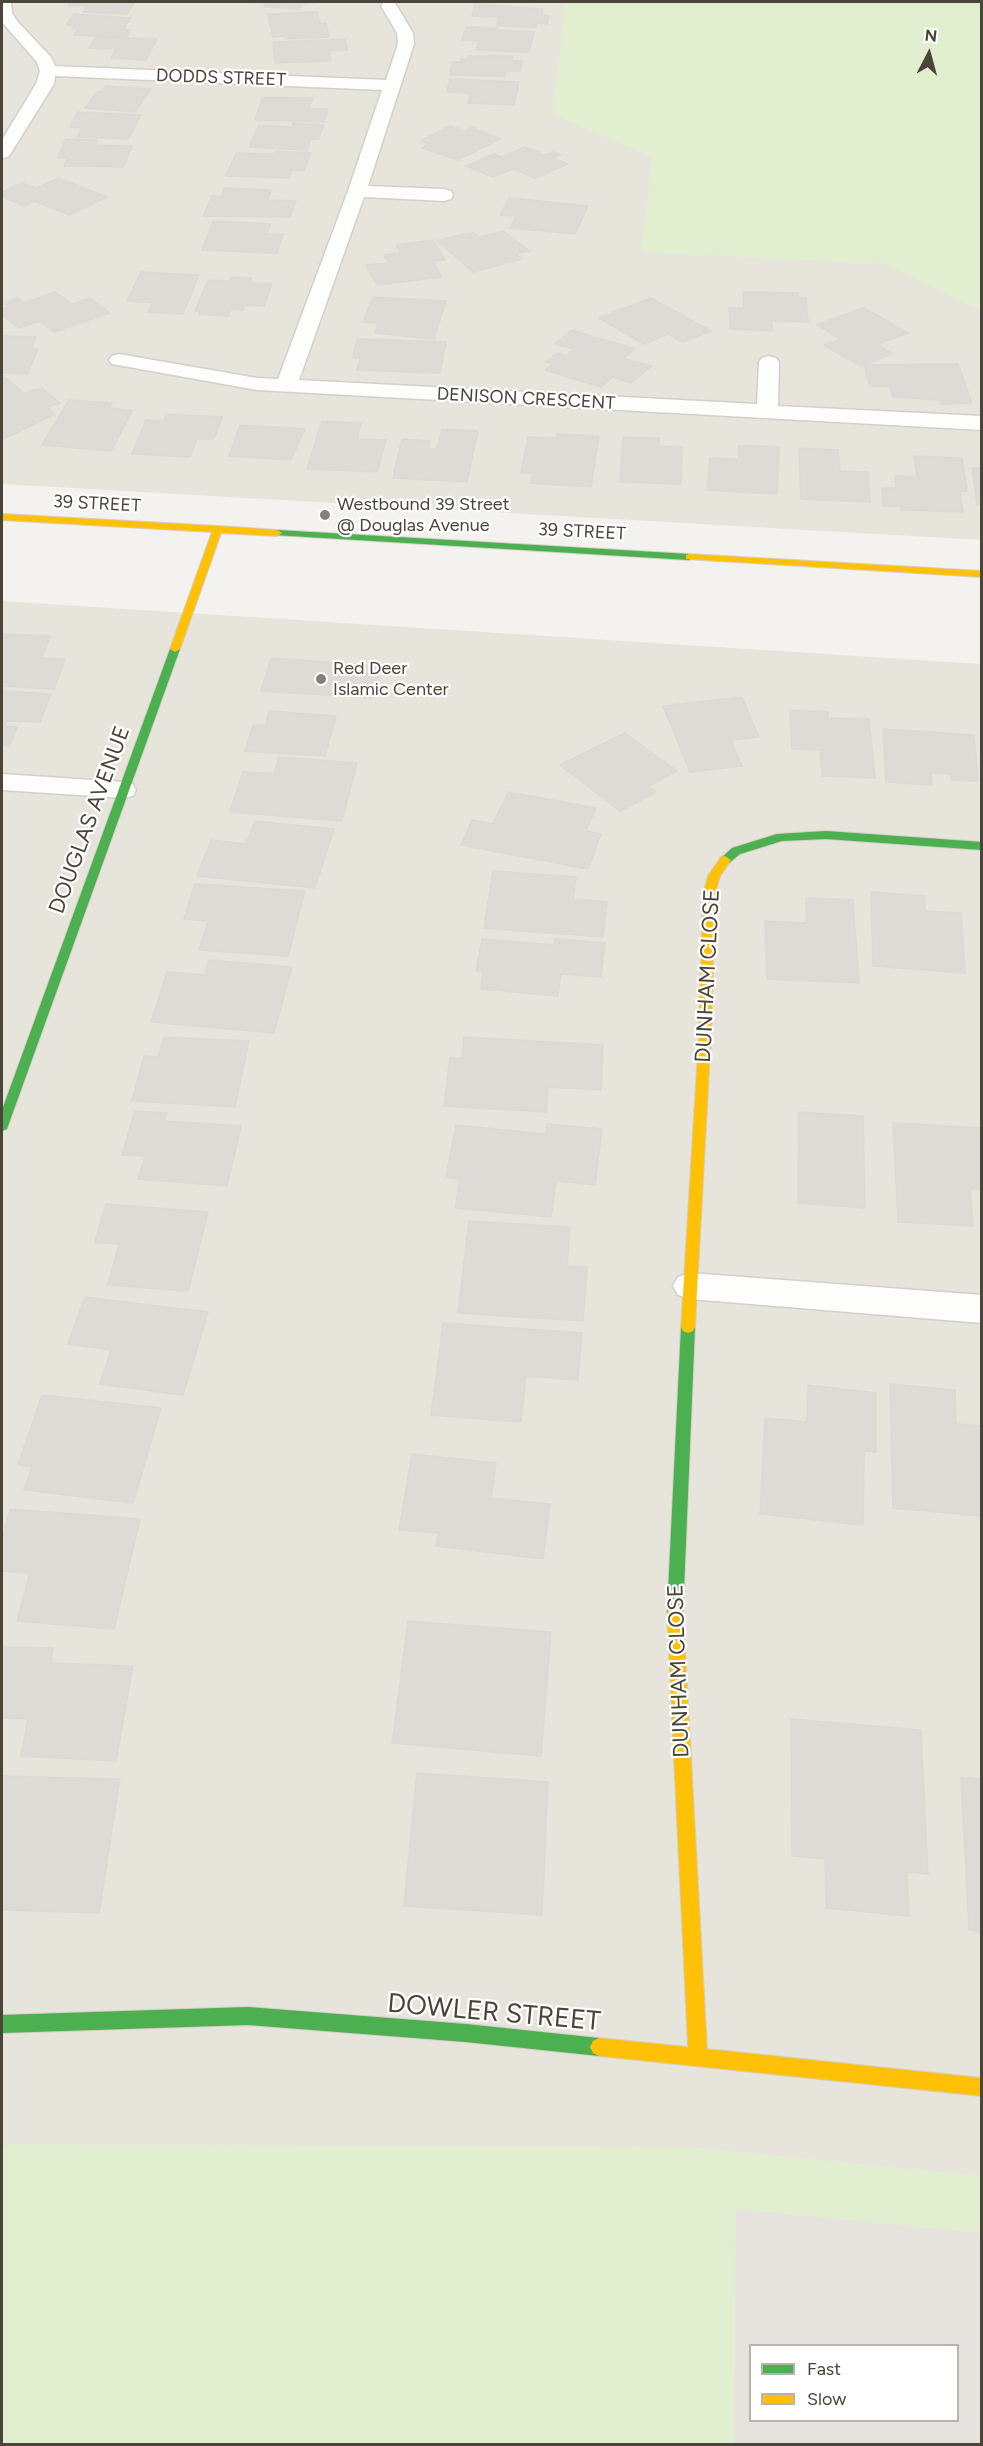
<!DOCTYPE html>
<html>
<head>
<meta charset="utf-8">
<style>
  body { margin:0 }
  #map { position:relative; width:983px; height:2446px; overflow:hidden; background:#f4f2ee; font-family:Figtree,sans-serif }
  canvas { display:block }
  .frame { position:absolute; inset:0; border:3px solid #4b4439; pointer-events:none }
  .legend { position:absolute; left:749px; top:2344px; width:210px; height:78px; box-sizing:border-box; background:#fff; border:2px solid #b7b4b0; margin:0; padding:8px 10px; list-style:none; font-size:18px; color:#4b4439 }
  .legend li { display:flex; align-items:center; gap:12px; height:30px }
  .legend b { width:30px; border:2px solid #b7b4b0 }
  .north { position:absolute; left:899px; top:24px; width:60px; height:60px; -webkit-text-stroke:4px #fff; paint-order:stroke; rotate:6deg; font-size:16px; font-weight:700; line-height:24px; text-align:center; color:#4b4439 }
  .north::after { content:''; display:block; margin:auto; width:21px; height:27px; background:#4b4439; clip-path:polygon(50% 0,100% 100%,50% 72%,0 100%) }
</style>
</head>
<body>
<div id="map">
<canvas width="983" height="2446"></canvas>
<div class="frame"></div>
<ul class="legend">
<li><b style="height:8px;background:#4caf50"></b>Fast</li>
<li><b style="height:8px;background:#ffc107"></b>Slow</li>
</ul>
<div class="north">N</div>
</div>
<script>
const context = document.querySelector('canvas').getContext('2d');
context.lineJoin = 'round';
function fillPath(path, color) { context.fillStyle = color; context.fill(path, 'evenodd'); }
const shape = rows => new Path2D(rows.map(r => 'M' + r).join(''));
function stroke(path, color, width, dash) { context.strokeStyle = color; context.lineWidth = width; context.lineCap = dash ? 'butt' : 'round'; context.setLineDash(dash || []); context.stroke(path); }
function drawText(font, color, halo, rows, align = 'center') {
  context.font = font + ' Figtree,sans-serif'; context.lineWidth = 4.5; context.setLineDash([]); context.textBaseline = 'middle'; context.strokeStyle = halo; context.fillStyle = color; for (const [text, x, y, turn = 0] of rows) {
    context.save(); context.translate(x, y); context.rotate((+turn || 0) * Math.PI / 180); context.textAlign = isNaN(turn) ? turn : align; if (halo) context.strokeText(text, 0, 0); context.fillText(text, 0, 0); context.restore();
  }
}
const residential = shape([
  [2,2,981,2,981,540,2,484],
  [2,601,981,664,981,2444,2,2444],
  [750,2346,958,2346,958,2420,750,2420]
]);
const green = shape([
  [566,2,981,2,981,311,885,264,641,252,652,157,552,114],
  [2,2145,689,2147,981,2176,981,2444,2,2444],
  [750,2346,958,2346,958,2420,750,2420]
]);
const parking = shape([
  [736,2209,981,2233,981,2444,734,2444],
  [750,2346,958,2346,958,2420,750,2420]
]);
const building = shape([
  [71,2,135,2,127,14,83,12,87,6,68,6,71,2],
  [246,2,320,2,302,4,299,9,264,7,267,3,246,2],
  [475,4,543,9,542,15,549,16,547,24,537,23,536,27,496,26,499,17,472,16,475,4],
  [317,12,320,24,326,23,329,37,286,39,286,36,273,37,268,14,317,12],
  [74,14,131,18,123,30,131,30,126,37,74,35,78,29,73,29,75,26,66,25,74,14],
  [466,27,498,28,498,30,534,32,529,52,476,50,479,41,462,40,466,27],
  [96,37,157,39,146,60,111,58,116,49,89,48,96,37],
  [345,39,347,50,319,51,319,53,329,53,331,61,275,63,273,42,345,39],
  [468,56,512,56,512,61,522,61,521,71,506,71,505,76,450,75,452,62,461,62,461,59,467,59,468,56],
  [450,79,519,82,514,105,468,103,470,93,447,92,450,79],
  [106,86,151,89,135,112,85,108,97,92,101,92,106,86],
  [263,97,313,98,309,109,328,109,324,122,255,120,263,97],
  [78,112,141,115,128,139,77,137,82,128,70,127,78,112],
  [293,123,324,125,318,139,311,139,307,150,249,147,259,125,292,127,293,123],
  [451,126,465,131,471,127,500,139,458,160,422,148,430,144,421,141,451,126],
  [66,139,98,140,96,145,132,146,123,167,64,166,67,158,57,158,66,139],
  [525,147,545,155,553,152,561,155,553,158,568,164,535,178,513,169,493,177,465,166,494,154,501,157,525,147],
  [276,151,311,153,304,170,292,170,289,178,226,176,236,153,274,154,276,151],
  [59,178,107,197,69,215,34,201,24,206,2,197,2,192,22,183,37,188,59,178],
  [224,188,271,190,268,200,296,201,290,217,203,216,212,196,221,197,224,188],
  [509,198,588,206,575,234,510,228,516,216,500,215,509,198],
  [213,221,271,224,267,234,283,234,277,253,202,250,213,221],
  [504,231,529,251,516,254,522,259,473,272,437,241,473,232,480,237,504,231],
  [433,240,445,260,433,261,442,277,377,285,366,265,389,263,384,255,401,253,396,245,433,240],
  [141,272,199,275,183,314,148,312,152,303,127,301,141,272],
  [231,277,251,278,250,283,272,284,264,306,245,305,243,310,231,309,228,316,199,314,200,311,195,311,208,280,229,281,231,277],
  [55,292,72,304,90,298,110,313,54,332,39,321,19,328,2,315,2,309,9,307,4,303,18,298,24,303,55,292],
  [743,292,798,293,799,298,806,298,808,322,772,321,772,331,730,329,729,308,744,308,743,292],
  [373,297,446,301,434,339,375,333,378,323,363,322,373,297],
  [651,298,711,331,683,342,668,334,644,344,599,318,651,298],
  [864,308,908,333,877,344,893,354,860,366,824,345,840,339,817,325,864,308],
  [572,330,635,349,624,358,652,366,631,383,613,377,601,387,545,370,553,364,546,362,557,353,566,356,574,349,555,344,572,330],
  [2,336,36,337,31,349,38,349,27,374,2,373,2,336],
  [357,339,446,342,440,373,357,370,360,358,353,358,357,339],
  [958,364,972,403,941,404,939,400,893,397,889,386,870,386,864,365,958,364],
  [2,376,4,376,24,393,42,388,60,403,47,407,55,414,2,440,2,376],
  [69,400,112,403,109,408,133,410,111,451,42,445,69,400],
  [166,414,222,417,214,439,197,439,190,457,132,454,146,420,164,421,166,414],
  [322,421,361,423,357,439,386,440,377,472,307,469,322,421],
  [240,425,305,429,291,460,229,456,240,425],
  [442,429,478,431,467,482,393,478,402,439,430,441,429,449,437,449,442,429],
  [558,434,599,436,591,487,531,483,532,473,521,473,528,437,557,438,558,434],
  [623,437,659,438,659,446,682,447,681,484,620,482,623,437],
  [739,445,779,447,777,494,707,490,710,458,738,459,739,445],
  [799,448,838,450,840,471,868,472,870,502,801,499,799,448],
  [914,456,962,458,967,491,960,491,963,512,901,510,901,506,883,506,882,488,896,488,895,476,917,477,914,456],
  [972,468,982,468,982,504,977,504,972,468],
  [2,634,50,636,42,658,65,659,54,689,2,686,2,634],
  [271,658,381,666,373,698,261,691,271,658],
  [2,691,51,694,40,722,7,721,5,726,17,727,10,746,2,745,2,691],
  [742,697,759,737,731,740,742,766,690,772,663,706,742,697],
  [790,710,828,712,828,718,869,719,875,778,822,776,820,750,792,749,790,710],
  [269,711,336,716,325,756,245,751,253,725,265,726,269,711],
  [883,729,974,735,978,781,951,780,951,774,931,773,932,785,886,782,883,729],
  [625,733,677,771,648,786,656,792,620,811,560,765,625,733],
  [279,757,357,763,342,821,230,812,243,772,274,774,279,757],
  [508,792,596,808,586,831,601,834,588,869,461,845,472,820,493,824,508,792],
  [255,821,334,829,315,888,197,876,211,840,246,844,255,821],
  [493,871,576,877,573,899,607,902,603,937,484,928,493,871],
  [195,884,305,891,288,956,199,950,208,921,184,919,195,884],
  [871,892,925,896,925,911,961,913,965,973,873,966,871,892],
  [806,898,853,900,859,983,767,979,765,921,807,923,806,898],
  [482,939,554,945,555,939,605,943,601,977,561,974,558,996,481,989,483,972,476,971,482,939],
  [209,960,292,967,274,1033,151,1022,167,972,205,975,209,960],
  [164,1037,249,1041,235,1107,132,1101,144,1056,158,1057,164,1037],
  [464,1037,603,1045,601,1090,548,1087,546,1112,444,1106,450,1057,462,1058,464,1037],
  [135,1111,167,1113,164,1121,241,1126,227,1186,138,1179,145,1156,122,1155,135,1111],
  [799,1112,863,1116,865,1208,798,1203,799,1112],
  [893,1123,982,1128,982,1190,970,1189,973,1226,898,1222,893,1123],
  [547,1124,602,1129,595,1185,556,1181,551,1217,455,1208,460,1179,446,1177,456,1125,546,1134,547,1124],
  [106,1204,208,1212,188,1291,108,1285,119,1244,95,1242,106,1204],
  [469,1221,570,1227,567,1266,587,1267,583,1321,458,1313,469,1221],
  [85,1297,208,1312,183,1395,100,1384,111,1350,68,1344,85,1297],
  [443,1323,582,1333,578,1380,526,1376,521,1422,431,1415,443,1323],
  [890,1384,955,1390,956,1424,982,1426,982,1516,893,1508,890,1384],
  [808,1385,876,1393,876,1452,864,1451,863,1525,760,1514,765,1418,807,1422,808,1385],
  [42,1395,161,1408,133,1503,24,1490,32,1467,18,1465,42,1395],
  [412,1454,496,1463,491,1498,550,1504,543,1559,436,1546,439,1533,399,1530,412,1454],
  [10,1509,140,1519,114,1629,17,1621,30,1573,2,1571,2,1540,10,1509],
  [408,1621,551,1632,541,1756,392,1743,408,1621],
  [2,1647,53,1648,51,1663,133,1666,116,1761,21,1756,28,1719,2,1718,2,1647],
  [791,1719,921,1730,928,1874,907,1872,909,1916,826,1908,825,1859,792,1856,791,1719],
  [417,1773,548,1782,542,1915,404,1906,417,1773],
  [2,1776,120,1779,99,1913,2,1910,2,1776],
  [961,1777,982,1779,982,1932,969,1930,961,1777]
]);
const street = shape([
  [2,2,11,2,12,13,17,21,51,57,55,66,386,80,398,44,397,33,381,6,383,3,395,3,413,33,414,44,368,186,444,189,451,191,453,195,451,199,444,201,364,197,299,380,757,404,759,362,762,358,769,356,776,358,779,362,778,406,982,416,982,430,257,390,112,364,109,360,112,356,119,354,257,378,278,379,348,191,382,90,55,76,54,84,11,153,8,157,2,158,2,140,36,84,40,71,37,62,2,22,2,2],
  [2,774,123,782,133,784,136,790,133,796,123,798,2,790,2,774],
  [690,1273,982,1295,982,1323,690,1299,678,1295,673,1286,678,1277,690,1273]
]);
const fast = shape([
  [277,530,689,554,694,557,689,560,274,535,272,533,277,530],
  [175,646,180,649,8,1126,7,1129,2,1131,2,1110,170,649,175,646],
  [826,831,982,842,982,850,826,839,782,841,740,854,729,863,721,863,719,860,732,848,777,834,826,831],
  [688,1321,693,1323,695,1327,683,1613,681,1618,675,1620,669,1618,667,1613,681,1327,683,1323,688,1321],
  [248,2007,466,2024,599,2038,605,2041,608,2047,605,2053,599,2056,466,2042,248,2025,2,2033,2,2015,248,2007]
]);
const slow = shape([
  [2,514,218,526,277,530,282,533,277,536,221,533,180,649,175,652,170,649,212,532,2,520,2,514],
  [689,554,982,571,982,577,686,559,686,555,689,554],
  [725,856,731,860,720,876,715,894,711,1035,695,1327,693,1331,688,1333,683,1331,681,1327,699,1035,703,894,708,876,721,857,725,856],
  [675,1606,681,1608,683,1613,707,2049,982,2078,982,2096,599,2056,593,2053,590,2047,593,2041,599,2038,688,2047,667,1613,669,1608,675,1606]
]);
const markers = [
  [325,515,6,"#868178"],
  [321,679,6,"#868178"]
];
const farStreetnames = [
  ["DODDS STREET",221,78,2],
  ["DENISON CRESCENT",526,399,3],
  ["39 STREET",97,504,3],
  ["39 STREET",582,532,3]
];
const farPoinames = [
  ["Westbound 39 Street",337,505],
  ["@ Douglas Avenue",337,526],
  ["Red Deer",333,669],
  ["Islamic Center",333,690]
];
const streetNames = [
  ["DOUGLAS AVENUE",90,820,-70],
  ["DUNHAM CLOSE",708,976,-87],
  ["DUNHAM CLOSE",679,1671,-92]
];
const nearStreetnames = [
  ["DOWLER STREET",494,2013,5]
];
fillPath(residential, '#e7e4dc');
fillPath(green, '#e1eecf');
fillPath(parking, '#e6e3df');
fillPath(building, '#dedbd6');
stroke(building, '#dcd9d4', 1.5);
stroke(street, '#d2d0cb', 3);
stroke(fast, '#d3cfc5', 2);
stroke(slow, '#d3cfc5', 2);
fillPath(street, '#fdfdfc');
fillPath(fast, '#4caf50');
fillPath(slow, '#ffc107');
for (const [x, y, r, color] of markers) { const dot = new Path2D(); dot.arc(x, y, r, 0, 2 * Math.PI); context.fillStyle = color; context.fill(dot); stroke(dot, '#fff', 2); }
drawText('18px', '#4b4439', '#fff', farStreetnames);
drawText('18px', '#4b4439', '#fff', farPoinames, 'left');
drawText('22px', '#4b4439', '#fff', streetNames);
drawText('27px', '#4b4439', '#fff', nearStreetnames);
</script>
</body>
</html>
